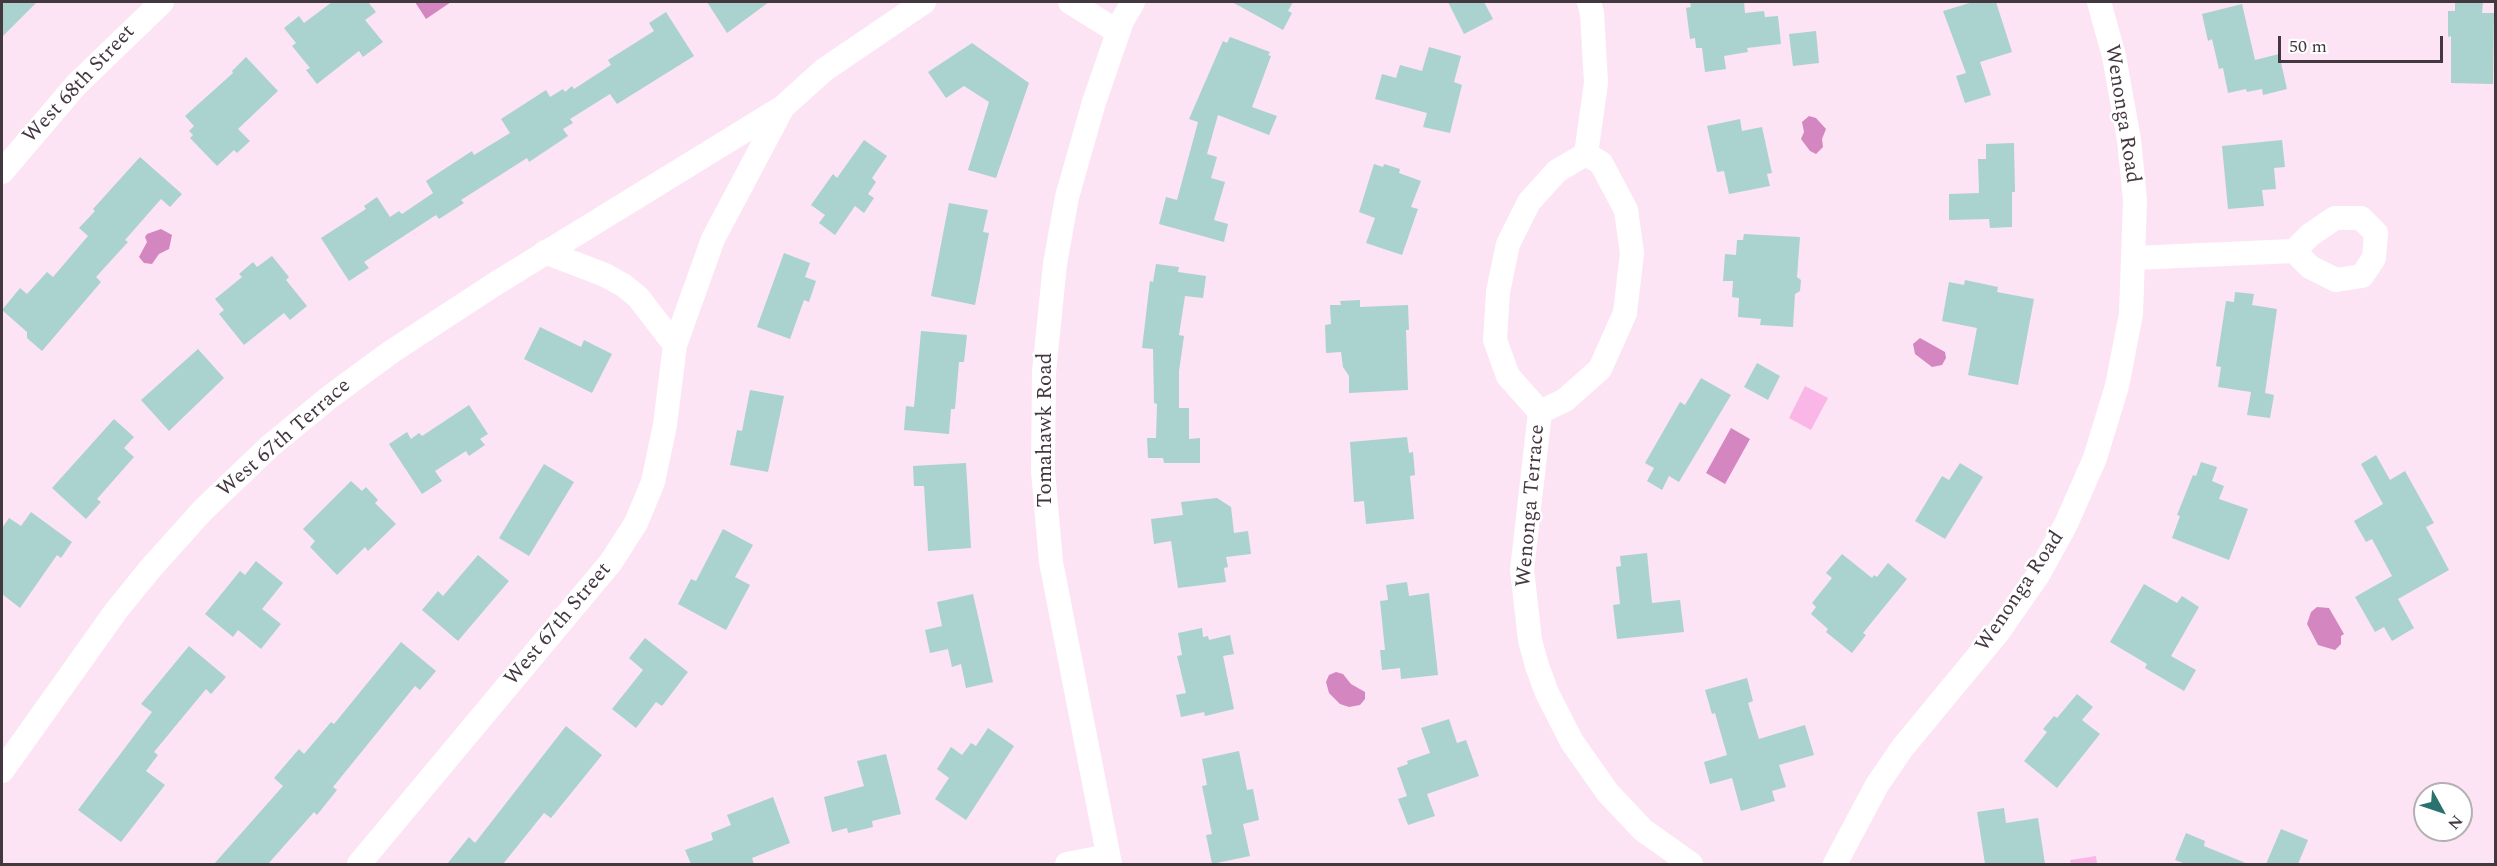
<!DOCTYPE html>
<html>
<head>
<meta charset="utf-8">
<style>
  body { margin:0 }
  #map { position:relative; width:2497px; height:866px; overflow:hidden; background:#fce4f5; font-family:Spectral,serif }
  canvas { display:block }
  .frame { position:absolute; inset:0; border:3px solid #443840; pointer-events:none }
  .north { position:absolute; left:2413px; top:782px; width:60px; height:60px; box-sizing:border-box; background:#fff; border:2px solid #b4afb3; border-radius:50%; rotate:130deg; font-size:16px; font-weight:700; line-height:24px; text-align:center; color:#443840 }
  .north::after { content:''; display:block; margin:auto; width:21px; height:27px; background:#29726e; clip-path:polygon(50% 0,100% 100%,50% 72%,0 100%) }
  .scale { position:absolute; left:2278px; top:36px; width:165px; height:27px; box-sizing:border-box; border:3px solid #443840; border-top:0; padding-left:8px; font-size:18px; line-height:21px; white-space:nowrap; color:#443840; -webkit-text-stroke:4px #fff; paint-order:stroke }
</style>
</head>
<body>
<div id="map">
<canvas width="2497" height="866"></canvas>
<div class="frame"></div>
<div class="north">N</div>
<div class="scale">50 m</div>
</div>
<script>
const context = document.querySelector('canvas').getContext('2d');
context.lineJoin = 'round';
function fillPath(path, color) { context.fillStyle = color; context.fill(path, 'evenodd'); }
const shape = rows => new Path2D(rows.map(r => 'M' + r).join(''));
function stroke(path, color, width, dash) { context.strokeStyle = color; context.lineWidth = width; context.lineCap = dash ? 'butt' : 'round'; context.setLineDash(dash || []); context.stroke(path); }
function drawText(font, color, halo, rows, align = 'center') {
  context.font = font + ' Spectral,serif'; context.lineWidth = 5; context.setLineDash([]); context.textBaseline = 'middle'; context.strokeStyle = halo; context.fillStyle = color; for (const [text, x, y, turn = 0] of rows) {
    context.save(); context.translate(x, y); context.rotate((+turn || 0) * Math.PI / 180); context.textAlign = isNaN(turn) ? turn : align; if (halo) context.strokeText(text, 0, 0); context.fillText(text, 0, 0); context.restore();
  }
}
const green = shape([
  [1805,386,1828,398,1811,430,1789,418],
  [2096,856,2097,864,2071,864,2070,860]
]);
const water = shape([
  [415,2,451,2,426,19],
  [1809,116,1816,118,1826,129,1822,139,1823,147,1816,154,1810,151,1801,139,1804,132,1802,122],
  [161,229,172,235,169,249,159,254,152,264,144,263,139,257,147,242,145,237,147,234],
  [1920,338,1945,352,1946,358,1942,365,1932,367,1915,354,1913,344],
  [1731,428,1750,439,1725,484,1706,473],
  [2317,607,2329,608,2344,634,2341,636,2341,644,2335,650,2318,645,2307,624,2311,612],
  [1336,672,1343,674,1351,684,1365,692,1365,699,1360,705,1349,707,1340,704,1329,693,1326,682,1329,675]
]);
const building = shape([
  [2,2,37,2,2,37],
  [332,2,368,2,376,12,365,20,383,42,363,57,359,51,317,84,306,70,310,68,292,46,296,43,284,28,299,16,304,23],
  [707,2,769,2,727,33],
  [1232,2,1293,2,1288,11,1292,13,1283,30],
  [1448,2,1484,2,1493,19,1464,34],
  [1690,2,1744,2,1745,13,1764,11,1765,17,1778,16,1781,44,1747,48,1748,52,1724,56,1726,69,1705,72,1702,48,1696,48,1695,38,1690,39,1686,8,1691,7],
  [1973,2,1996,2,2012,52,1980,62,1991,95,1965,103,1956,76,1966,73,1943,11],
  [2455,2,2483,2,2482,13,2494,13,2493,84,2451,83,2451,36,2448,37,2448,11,2455,11],
  [2242,4,2255,60,2279,54,2287,89,2263,95,2262,89,2247,92,2246,89,2228,93,2223,68,2219,69,2212,39,2208,41,2202,14],
  [666,12,694,56,617,104,610,94,570,119,573,123,563,129,568,136,529,162,527,158,461,200,464,203,439,219,436,215,364,262,369,268,349,281,321,238,366,209,364,206,377,197,390,217,399,211,402,214,433,193,426,181,472,151,474,155,510,133,501,119,546,90,550,97,563,89,565,92,572,86,574,89,611,65,608,60,654,31,649,23],
  [1816,31,1819,63,1793,66,1789,34],
  [1230,37,1270,52,1268,55,1271,56,1252,107,1277,116,1269,135,1218,115,1207,154,1217,157,1211,178,1225,182,1214,220,1228,224,1224,242,1159,224,1166,197,1177,200,1198,122,1189,119,1223,41,1227,43],
  [972,43,1029,83,996,178,968,170,989,102,964,86,946,98,928,72],
  [1429,47,1461,56,1454,82,1462,85,1450,133,1423,127,1427,113,1375,99,1382,74,1396,78,1400,65,1422,71],
  [246,57,278,91,238,129,250,141,237,153,234,150,217,166,190,138,193,135,189,131,194,126,185,116,233,73,232,71],
  [1740,119,1742,131,1762,127,1772,173,1767,174,1770,186,1729,194,1724,171,1717,172,1707,126],
  [864,140,887,156,872,178,876,182,868,194,874,198,864,213,855,206,835,235,819,223,825,215,811,205,833,174,837,178],
  [2282,140,2285,167,2274,168,2276,189,2262,190,2264,206,2228,209,2222,146],
  [2014,143,2015,192,2012,192,2012,227,1990,228,1989,219,1949,220,1949,194,1979,193,1978,159,1986,159,1986,144],
  [140,157,182,194,170,207,161,199,125,240,128,242,96,277,101,282,42,351,27,338,27,332,2,310,20,288,27,294,47,272,53,277,88,236,79,228,95,211,93,209],
  [1374,164,1383,167,1384,164,1400,169,1399,173,1421,181,1411,207,1418,209,1402,255,1366,243,1375,218,1359,212],
  [949,203,988,210,983,232,989,233,975,305,931,296],
  [1744,234,1800,237,1797,277,1801,280,1800,291,1795,294,1793,327,1760,325,1761,319,1738,317,1739,298,1732,297,1733,281,1723,281,1725,254,1736,255,1737,240,1743,240],
  [784,253,810,263,805,277,816,281,809,302,804,300,790,339,757,327],
  [272,256,289,277,286,280,307,306,290,320,284,313,244,345,219,314,224,310,215,299,242,277,239,274,253,262,257,267],
  [1156,264,1179,267,1178,272,1206,276,1203,298,1185,296,1179,335,1184,336,1179,371,1179,408,1189,408,1189,439,1200,438,1200,463,1164,463,1163,458,1148,458,1147,438,1156,438,1157,404,1154,403,1153,349,1142,348,1150,281,1153,282],
  [1965,280,1998,287,1997,292,2034,299,2018,385,1968,375,1977,328,1942,321,1949,282,1964,285],
  [2235,292,2254,294,2252,305,2277,309,2265,393,2274,395,2270,418,2247,415,2251,392,2218,387,2221,367,2216,366,2226,301,2234,302],
  [1360,300,1360,307,1408,305,1409,330,1406,330,1408,390,1349,393,1349,376,1343,367,1341,352,1326,353,1325,325,1331,324,1330,305,1341,305,1340,301],
  [540,327,581,347,584,340,612,354,592,393,524,359],
  [921,331,967,335,964,362,959,362,955,409,951,409,949,434,904,430,906,406,914,407],
  [198,349,224,378,169,431,141,400],
  [1757,363,1780,376,1768,400,1744,387],
  [1701,378,1731,395,1679,482,1669,476,1662,490,1647,481,1654,468,1645,463,1680,402,1685,405],
  [750,390,784,396,768,472,730,465,737,430,742,431],
  [469,405,488,434,480,439,485,445,469,456,466,451,435,471,442,481,422,494,389,444,407,432,411,439,419,433,422,436],
  [114,419,134,437,124,448,134,457,97,499,101,502,86,519,52,488],
  [1407,437,1409,453,1413,452,1415,475,1410,476,1414,519,1366,524,1364,501,1354,502,1350,442],
  [2376,455,2390,480,2405,471,2434,523,2426,527,2449,570,2398,599,2414,628,2392,641,2384,627,2375,632,2355,597,2392,576,2372,539,2366,542,2354,521,2383,504,2361,464],
  [2201,462,2217,467,2212,481,2224,486,2219,499,2248,509,2229,560,2172,538,2180,516,2177,515,2193,475,2196,476],
  [966,463,971,548,928,551,924,486,914,486,913,466],
  [1960,463,1983,477,1945,539,1915,521,1942,476,1949,480],
  [544,464,574,482,529,556,499,538],
  [351,481,362,491,366,487,378,500,375,503,396,524,368,551,365,547,337,575,310,547,315,541,303,529],
  [1217,498,1231,507,1234,533,1248,531,1251,554,1226,557,1228,567,1224,568,1226,582,1178,588,1171,541,1154,544,1151,519,1183,515,1181,502],
  [31,512,72,542,61,558,57,555,20,608,2,594,2,528,9,518,21,526],
  [723,529,753,545,735,577,750,585,726,630,678,604,691,579,696,581],
  [1647,553,1652,603,1680,600,1684,632,1617,639,1613,605,1620,604,1616,567,1621,566,1620,556],
  [1842,554,1872,578,1874,575,1877,577,1888,563,1907,579,1863,633,1866,635,1852,653,1826,632,1828,629,1811,614,1816,607,1812,603,1832,578,1826,573],
  [478,555,509,581,458,641,422,610,438,591,443,596],
  [256,561,283,583,262,609,281,624,261,649,238,630,233,637,205,614,240,571,245,575],
  [1407,582,1409,596,1429,593,1438,675,1401,679,1400,668,1382,670,1380,650,1385,650,1380,601,1388,600,1386,585],
  [2144,584,2177,603,2182,596,2199,607,2171,656,2196,670,2184,691,2145,668,2147,664,2110,642],
  [973,594,993,682,966,688,961,664,952,667,948,649,930,653,925,630,942,626,937,602],
  [1202,628,1203,637,1208,636,1209,640,1230,635,1234,654,1223,656,1234,709,1205,716,1204,712,1181,717,1176,695,1186,693,1177,656,1182,655,1178,633],
  [645,638,688,672,662,706,656,702,636,728,612,709,643,670,629,658],
  [401,642,436,671,420,690,415,686,333,787,337,790,317,815,314,812,268,864,214,864,283,786,274,778,299,749,304,754,331,722,334,724],
  [189,646,226,677,211,694,206,689,154,752,158,755,146,771,165,785,121,842,78,810,152,712,141,704],
  [1747,678,1753,701,1748,703,1759,739,1805,725,1814,755,1779,765,1786,787,1772,791,1775,801,1741,811,1732,778,1710,784,1704,762,1727,755,1715,713,1712,714,1705,690],
  [2077,694,2093,707,2082,720,2100,734,2057,788,2024,761,2047,732,2043,729,2054,716,2057,718],
  [1449,719,1457,743,1466,740,1479,776,1427,794,1435,816,1408,825,1398,799,1407,796,1397,768,1408,764,1407,761,1430,753,1421,728],
  [566,726,602,755,551,818,544,813,503,864,447,864,469,837,475,843],
  [988,728,1014,746,966,820,935,799,949,778,937,769,951,747,962,755,971,743,976,746],
  [1239,751,1247,790,1253,789,1259,820,1243,824,1250,856,1212,864,1206,835,1212,834,1202,786,1207,785,1202,759],
  [886,754,901,814,872,821,873,827,848,833,847,828,832,832,824,797,864,786,857,761],
  [773,797,790,843,752,858,754,864,691,864,685,850,713,840,711,833,731,825,727,815],
  [2004,808,2006,823,2038,818,2045,864,1985,864,1977,812],
  [2281,829,2308,840,2298,864,2266,864],
  [2186,833,2205,841,2204,846,2248,864,2186,864,2175,860]
]);
const minor = shape([
  [1070,2,1118,32],
  [1586,154,1596,83,1592,13,1589,2],
  [2,172,76,85,162,2],
  [2134,258,2294,251,2310,267,2336,280,2362,276,2374,258,2376,233,2361,218,2335,218,2310,235,2294,251],
  [675,345,713,239,783,107],
  [1540,412,1522,570,1530,640,1537,666,1547,693,1572,742,1608,793,1643,830,1691,864],
  [1540,412,1565,400,1600,369,1625,313,1632,253,1626,210,1601,163,1586,154],
  [1540,412,1508,376,1495,340,1498,292,1508,244,1529,202,1557,171,1586,154],
  [2,771,116,611,150,569,203,510,270,446,331,396,391,352,495,284,783,107,824,70,924,2],
  [359,864,611,562,636,523,653,482,665,425,675,345,638,297,623,285,605,275,545,252],
  [1067,864,1108,856],
  [1110,864,1051,562,1043,471,1044,372,1055,264,1067,197,1094,102,1122,21,1133,2],
  [1835,864,1877,785,1903,747,1999,631,2038,575,2066,524,2095,458,2117,386,2131,314,2135,200,2129,140,2114,56,2099,2]
]);
const streetNames = [
  ["West 68th Street",80,85,-47],
  ["Wenonga Road",2121,114,81],
  ["Tomahawk Road",1047,430,-90],
  ["West 67th Terrace",285,439,-41],
  ["Wenonga Terrace",1532,506,-85],
  ["Wenonga Road",2021,592,-56],
  ["West 67th Street",559,625,-50]
];
fillPath(green, '#fab6e7');
fillPath(water, '#d486c0');
fillPath(building, '#aad2ce');
stroke(minor, '#fff', 24);
drawText('21px', '#443840', '#fff', streetNames);
</script>
</body>
</html>
